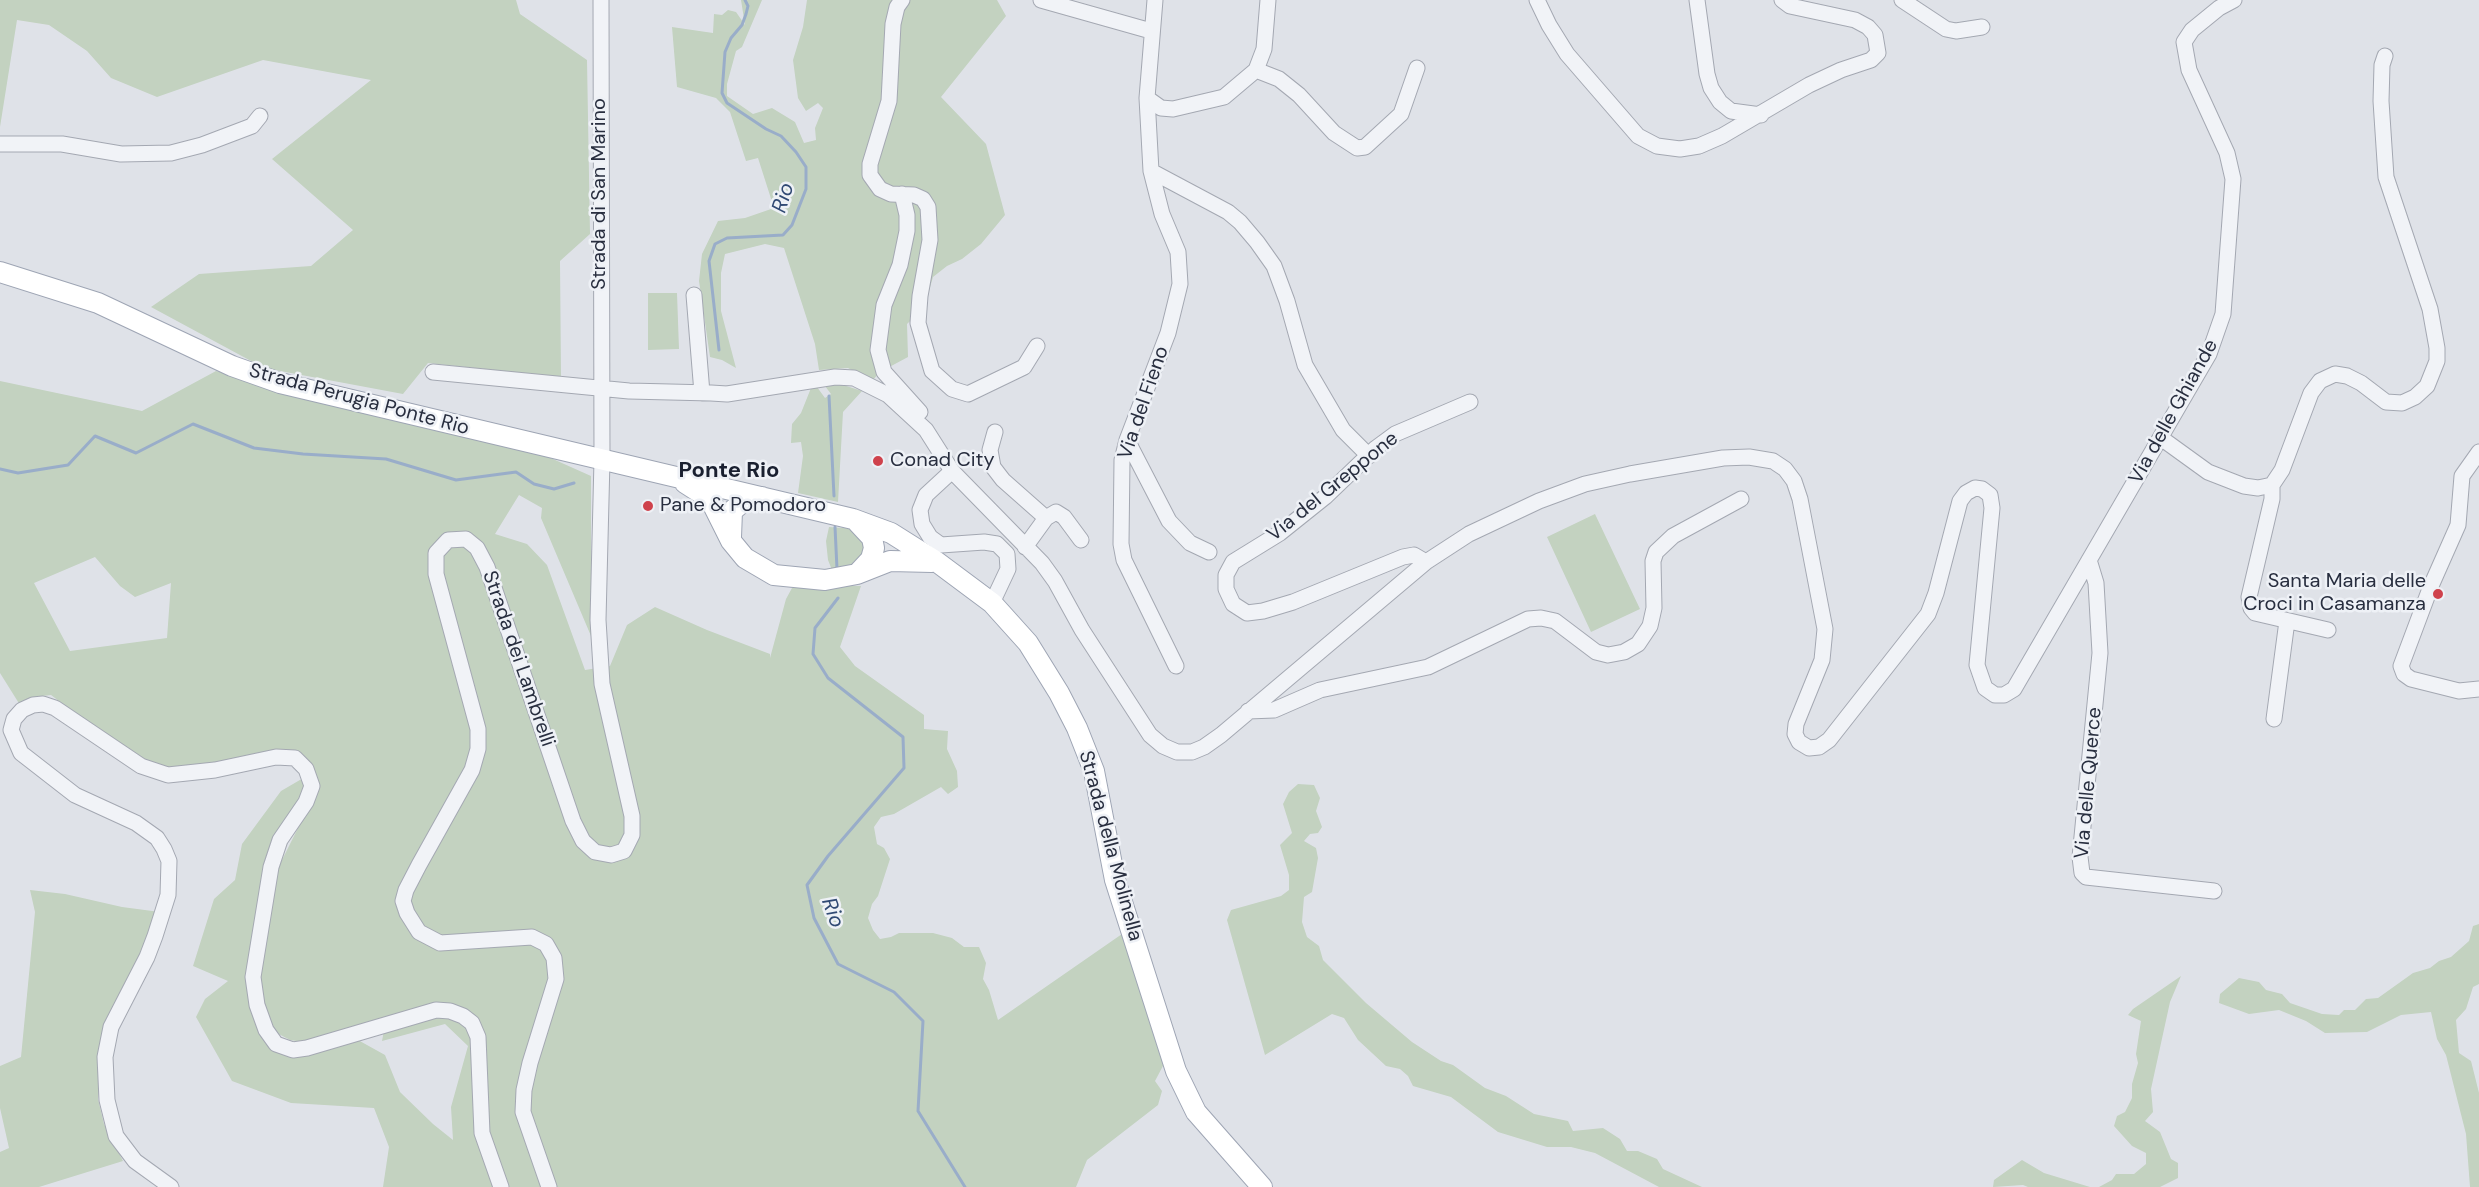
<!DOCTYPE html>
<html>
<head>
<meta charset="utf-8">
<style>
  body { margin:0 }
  canvas { display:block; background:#dfe2e8 }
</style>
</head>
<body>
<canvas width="2479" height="1187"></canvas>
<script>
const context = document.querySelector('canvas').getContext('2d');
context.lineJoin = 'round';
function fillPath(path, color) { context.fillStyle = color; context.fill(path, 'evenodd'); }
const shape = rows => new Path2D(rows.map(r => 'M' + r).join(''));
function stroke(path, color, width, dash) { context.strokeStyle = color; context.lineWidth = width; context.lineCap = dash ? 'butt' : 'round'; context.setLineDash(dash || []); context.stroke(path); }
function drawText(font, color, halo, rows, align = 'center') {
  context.font = font + ' "DM Sans",sans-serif'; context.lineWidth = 5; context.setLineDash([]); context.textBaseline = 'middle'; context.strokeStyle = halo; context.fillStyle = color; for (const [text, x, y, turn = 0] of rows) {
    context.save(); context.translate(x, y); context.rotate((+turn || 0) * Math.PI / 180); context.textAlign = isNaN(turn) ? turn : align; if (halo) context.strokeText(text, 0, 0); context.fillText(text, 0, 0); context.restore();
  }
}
const green = shape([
  [0,0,516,0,520,14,587,60,590,234,560,261,561,377,428,363,403,394,264,368,151,307,199,274,311,266,353,230,272,159,371,80,263,60,157,97,111,78,87,51,49,25,17,20,0,127],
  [741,0,762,0,742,47,736,51,727,84,727,96,753,114,772,108,795,122,804,143,816,140,815,128,823,108,818,103,806,111,798,98,793,60,803,27,807,0,997,0,1006,16,941,97,986,144,1005,215,981,244,962,259,947,266,933,277,924,308,907,324,908,357,880,372,872,381,848,368,819,370,815,344,784,248,765,244,725,254,721,273,721,311,736,368,722,360,710,357,699,281,702,254,718,221,745,218,774,208,758,158,746,161,730,112,716,98,677,87,672,27,713,33,714,14,722,15,728,10,736,12,745,25],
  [648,293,677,293,679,349,648,350],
  [216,371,303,397,535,451,591,476,591,636,541,518,542,508,519,495,495,534,527,544,547,565,585,670,610,666,627,625,655,607,707,630,770,654,770,658,786,599,792,588,819,585,861,586,840,647,855,666,924,715,924,729,948,731,947,749,957,771,958,787,948,794,941,787,894,814,881,817,874,827,877,844,884,848,890,859,878,896,872,904,868,918,873,930,880,939,891,937,899,933,933,933,952,938,964,947,979,947,986,963,983,979,989,990,998,1020,1122,934,1164,1064,1155,1081,1162,1091,1158,1105,1087,1160,1076,1187,383,1187,389,1147,374,1108,291,1103,232,1081,196,1017,205,999,228,981,193,966,214,899,235,880,242,844,281,791,305,777,306,797,287,825,274,838,268,857,261,898,247,988,263,1039,269,1048,297,1057,358,1040,385,1055,400,1092,433,1124,453,1140,451,1107,468,1046,445,1024,382,1041,386,1020,309,1043,290,1040,273,1031,260,997,262,948,278,868,307,810,317,783,302,754,277,753,195,769,164,772,139,762,51,695,34,697,20,705,0,673,0,381,142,411],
  [95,557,120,586,135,597,171,583,167,638,70,651,34,583],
  [840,384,862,391,843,412,838,502,798,493,803,456,801,442,791,443,792,424,801,413,811,388,817,387,825,398,831,394,825,386],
  [1595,514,1640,609,1591,632,1547,537],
  [829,527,857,529,867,536,861,562,832,570,828,560,826,541],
  [1298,784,1314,785,1320,798,1316,811,1322,827,1318,833,1310,834,1304,841,1316,848,1318,858,1312,892,1304,897,1302,922,1307,937,1319,946,1323,960,1366,1003,1412,1042,1441,1061,1453,1065,1485,1088,1506,1096,1534,1114,1568,1121,1573,1131,1603,1128,1620,1139,1627,1151,1638,1151,1657,1159,1663,1169,1702,1187,1659,1187,1595,1153,1571,1147,1547,1147,1498,1132,1451,1097,1413,1086,1408,1076,1400,1069,1386,1066,1358,1040,1344,1018,1332,1014,1265,1055,1227,920,1231,910,1281,896,1289,890,1289,875,1280,845,1292,833,1283,804,1289,792],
  [30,890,65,894,122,907,160,912,155,931,103,1033,98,1099,104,1124,123,1161,39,1187,0,1187,0,1152,9,1148,0,1108,0,1066,21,1057,35,912],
  [2479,924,2479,984,2473,987,2466,1009,2456,1020,2459,1053,2471,1061,2479,1093,2479,1187,2470,1187,2466,1134,2446,1055,2437,1039,2431,1012,2401,1015,2367,1032,2325,1033,2306,1021,2279,1010,2249,1014,2219,1003,2220,994,2239,978,2259,982,2266,990,2282,994,2290,1003,2322,1014,2339,1015,2344,1010,2355,1010,2366,999,2378,998,2413,973,2430,968,2439,961,2451,957,2469,941,2473,926],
  [2181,976,2170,1002,2151,1089,2153,1112,2145,1121,2160,1132,2171,1159,2178,1163,2178,1178,2160,1187,2099,1187,2112,1180,2116,1174,2134,1174,2146,1164,2146,1153,2132,1146,2114,1126,2117,1116,2125,1112,2132,1098,2132,1084,2138,1063,2136,1054,2141,1021,2128,1015,2133,1009],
  [2022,1160,2044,1173,2090,1187,2028,1187,2023,1185,1993,1187,1994,1180]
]);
const stream = shape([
  [719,350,709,261,715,244,727,238,783,235,792,225,806,189,806,167,796,152,781,136,766,129,727,103,722,93,725,52,731,38,742,25,746,14,748,6,745,0],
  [829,396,834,496],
  [0,469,18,473,68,465,95,436,136,453,193,424,254,448,303,454,386,459,456,480,516,472,534,484,554,489,574,483],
  [835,527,837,569],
  [838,598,815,628,813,654,828,678,903,737,904,768,828,856,807,885,814,918,838,964,894,992,923,1021,918,1111,965,1187]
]);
const minor = shape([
  [902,0,897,7,893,24,889,101,870,164,870,175,880,189,891,194,914,195,923,199,928,207,930,240,920,296,918,323,932,371,952,389,968,394,1024,367,1037,346],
  [1041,0,1151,31],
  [1155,0,1147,98,1151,171,1162,214,1178,252,1180,284,1168,333,1127,440,1122,460,1121,544,1124,560,1176,666],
  [1537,0,1549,25,1567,54,1638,136,1657,146,1680,149,1699,146,1722,136,1809,85,1841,70,1871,60,1878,53,1875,35,1868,27,1855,20,1790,6,1782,0],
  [1697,0,1707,74,1711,88,1720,102,1731,111,1761,115],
  [1902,0,1946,29,1956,31,1982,27],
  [1256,70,1279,79,1299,95,1334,133,1357,148,1365,147,1401,114,1417,68],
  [1147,98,1161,108,1173,109,1224,97,1256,70,1264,49,1268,0],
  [0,144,62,144,121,154,171,153,202,145,252,126,260,116],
  [1151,171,1228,212,1240,222,1257,242,1274,266,1287,301,1305,365,1343,430,1369,456],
  [902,194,907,215,907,231,900,265,884,305,878,350,884,372,920,412],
  [694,295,702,393],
  [433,372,629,391,711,393,727,394,835,377,854,378,888,395,926,430,952,471,1042,563,1055,581,1082,630,1150,735,1163,746,1177,752,1192,752,1204,747,1221,735,1426,562,1469,534,1539,501,1585,484,1630,474,1723,458,1749,457,1773,461,1785,469,1794,481,1800,499,1825,629,1822,660,1796,724,1795,734,1799,742,1809,748,1819,747,1829,740,1928,614,1936,593,1960,501,1966,493,1975,488,1982,489,1990,495,1992,508,1977,665,1985,688,1995,695,2004,695,2014,689,2209,354,2223,314,2233,179,2227,153,2189,70,2184,42,2192,30,2219,8,2234,0],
  [995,432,990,450,993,467,1003,480,1046,518,1056,512,1064,517,1081,540],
  [2161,438,2208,472,2244,486,2258,488,2272,485,2282,470,2311,393,2320,381,2335,374,2347,376,2361,383,2386,402,2402,403,2415,397,2427,386,2437,361,2437,348,2430,309,2386,177,2381,101,2382,65,2385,56],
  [1127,440,1169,521,1190,543,1209,552],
  [2479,452,2462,476,2458,525,2431,586,2401,666,2404,674,2411,679,2459,691,2479,689],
  [952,471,926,495,920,510,922,524,930,537,941,545,984,542,997,544,1007,554,1008,569,992,603],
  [2272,485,2272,499,2249,597,2251,608,2255,613,2328,630],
  [1025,547,1046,518],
  [2089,560,2096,583,2100,653,2080,857,2082,873,2086,877,2214,891],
  [1426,562,1414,555,1403,557,1293,602,1263,611,1247,613,1233,604,1226,589,1226,575,1233,562,1280,533,1325,497,1376,448,1395,434,1470,402],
  [1248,711,1274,710,1320,690,1428,667,1528,619,1541,618,1555,621,1596,652,1608,655,1624,652,1638,644,1650,626,1654,608,1653,561,1656,552,1673,536,1741,499],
  [2274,719,2287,621],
  [171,1187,135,1161,116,1136,107,1100,105,1057,111,1027,147,957,155,936,168,895,169,861,164,849,157,838,136,823,75,795,21,753,11,730,14,719,22,710,33,705,43,704,55,708,141,766,168,775,215,770,276,757,295,758,306,769,312,786,306,802,280,840,271,867,253,977,257,1005,266,1030,276,1044,293,1050,307,1048,436,1010,450,1011,463,1016,472,1023,478,1037,482,1133,501,1187],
  [549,1187,523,1112,524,1090,530,1063,556,979,554,958,546,944,532,937,440,943,419,932,407,913,403,901,406,890,419,865,472,770,478,749,478,729,436,574,436,553,448,540,466,539,477,548,487,567,573,821,583,841,595,852,611,855,624,851,632,835,632,816,602,684,598,620,602,460,601,0]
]);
const major = shape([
  [0,272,98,303,232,366,280,383,853,519,891,533,937,562,992,603,1028,643,1059,693,1077,728,1094,771,1115,880,1176,1071,1196,1112,1262,1187],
  [685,483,710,499,731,541,745,558,774,575,825,580,857,574,890,561,932,562],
  [731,537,732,511,745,500,762,497],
  [857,574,871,559,874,548,872,538,858,523]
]);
const markers = [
  [878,461,6,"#cf424c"],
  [648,506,6,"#cf424c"],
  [2438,594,6,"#cf424c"]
];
const streetNames = [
  ["Strada di San Marino",600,194,-90],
  ["Strada Perugia Ponte Rio",359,400,15],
  ["Via del Fieno",1144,403,-71],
  ["Via delle Ghiande",2174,412,-61],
  ["Via del Greppone",1333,487,-39],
  ["Strada dei Lambrelli",518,659,71],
  ["Via delle Querce",2089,783,-85],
  ["Strada della Molinella",1110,846,75]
];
const poiNames = [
  ["Conad City",890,461],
  ["Pane & Pomodoro",660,506],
  ["Santa Maria delle",2426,582,"right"],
  ["Croci in Casamanza",2426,605,"right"]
];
const waterNames = [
  ["Rio",784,198,-73],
  ["Rio",832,913,70]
];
const quarterNames = [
  ["Ponte Rio",729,471]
];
fillPath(green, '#c3d2c0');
stroke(stream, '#99adc9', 3);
stroke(minor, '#a4a8b2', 17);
stroke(major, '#9ea5b4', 22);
stroke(minor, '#f1f3f7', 15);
stroke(major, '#fff', 20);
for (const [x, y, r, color] of markers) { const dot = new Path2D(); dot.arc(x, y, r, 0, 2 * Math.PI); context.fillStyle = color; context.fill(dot); stroke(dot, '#eef1f6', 2); }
drawText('20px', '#282e3f', '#eef1f6', streetNames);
drawText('20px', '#282e3f', '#eef1f6', poiNames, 'left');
drawText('italic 21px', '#314a74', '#eef1f6', waterNames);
drawText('bold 22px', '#1a2030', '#eef1f6', quarterNames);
</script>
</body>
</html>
